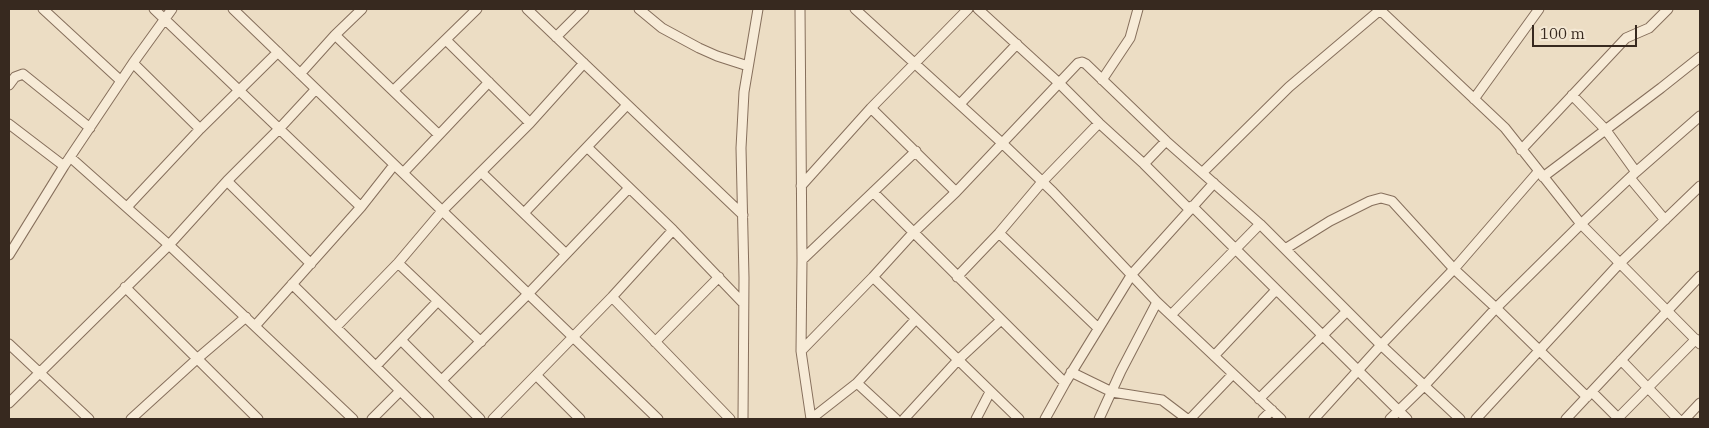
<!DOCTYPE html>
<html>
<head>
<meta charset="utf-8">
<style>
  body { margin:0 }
  #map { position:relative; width:1709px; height:428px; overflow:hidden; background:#ecddc4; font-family:"IBM Plex Serif",serif }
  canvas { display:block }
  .frame { position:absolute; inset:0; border:10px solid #37291f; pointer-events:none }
  .scale { position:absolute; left:1532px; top:25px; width:105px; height:22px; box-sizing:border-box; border:2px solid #37291f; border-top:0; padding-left:6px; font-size:15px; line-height:18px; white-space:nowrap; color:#37291f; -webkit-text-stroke:4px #f4e8d4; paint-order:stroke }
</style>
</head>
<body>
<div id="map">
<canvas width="1709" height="428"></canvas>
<div class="frame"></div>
<div class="scale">100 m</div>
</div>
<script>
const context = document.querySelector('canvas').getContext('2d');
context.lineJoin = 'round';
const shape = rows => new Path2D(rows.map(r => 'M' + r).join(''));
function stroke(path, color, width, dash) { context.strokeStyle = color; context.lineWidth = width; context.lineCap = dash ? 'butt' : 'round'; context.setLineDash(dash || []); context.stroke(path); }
const minor = shape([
  [43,9,121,81],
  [154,9,361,207],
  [233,9,658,419],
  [527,9,743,215],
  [639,9,662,28,699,48,717,56,748,66],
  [800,9,802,260,801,351,811,419],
  [855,9,1002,143,1053,192,1157,302,1281,419],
  [978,9,1059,83,1099,123,1144,164,1190,210],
  [1379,9,1505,128,1581,224,1700,344],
  [335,35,439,135],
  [556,37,584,9],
  [446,40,530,123],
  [133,63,200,129],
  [300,74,335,35,362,9],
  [1102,80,1130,38,1138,9],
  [9,85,15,77,23,74,90,128],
  [394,90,477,9],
  [1572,95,1605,129,1636,172],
  [1474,99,1539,9],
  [960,104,1017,44],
  [871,108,956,192],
  [9,124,64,166],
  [587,147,673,230,743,303],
  [1521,150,1626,38,1649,28,1668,9],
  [70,157,169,245,353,419],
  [1144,164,1166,141],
  [481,172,566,254],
  [1203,172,1289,87,1380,10],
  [403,173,489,82],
  [1543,177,1661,88,1700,57],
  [1630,178,1665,220],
  [227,181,311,264],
  [801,186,871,108,968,9],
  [873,192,1065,383],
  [1192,206,1407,419],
  [127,207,200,129,278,52],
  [524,213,627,105],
  [999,233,1098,328],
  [1285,249,1330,221,1370,201,1381,198,1392,201,1454,269,1496,308,1587,397],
  [9,255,64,166,133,63,172,9],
  [802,260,916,151],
  [398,263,481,342],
  [873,277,1019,419],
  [957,277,999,233,1042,182,1099,123],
  [292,284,429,419],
  [125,287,258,419],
  [612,297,730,419],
  [1171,315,1260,224],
  [255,326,361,207,394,165],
  [336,327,398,263,442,211,530,123,584,63],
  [401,340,480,419],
  [655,342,719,277],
  [9,344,89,419],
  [801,351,873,277,913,233,956,192,1078,63,1082,62,1086,64,1166,141,1260,224,1381,345,1460,419],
  [1214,356,1276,290],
  [1621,360,1678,419],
  [376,366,438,301],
  [1071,372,1112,392,1162,400,1187,419],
  [537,376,580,419],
  [442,380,528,294,629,188],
  [857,383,896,419],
  [1592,392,1619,419],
  [1259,399,1347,311],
  [9,403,169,245,227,181,279,129,316,89],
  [1618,418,1696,339],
  [131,419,198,358,246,317],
  [372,419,400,391],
  [493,419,612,297,673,230],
  [743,419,744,278,741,148,744,92,758,9],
  [811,419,857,383,916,319],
  [904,419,958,360,1001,320],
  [976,419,990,392],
  [1045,419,1065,383,1132,274,1214,183],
  [1099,419,1121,371,1157,302],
  [1190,419,1233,374],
  [1263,419,1272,410],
  [1314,419,1381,345,1454,269,1538,172],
  [1390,419,1425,385,1496,308,1581,224,1636,172,1700,116],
  [1476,419,1619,264,1700,186],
  [1566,419,1700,276],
  [1685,419,1700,403]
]);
stroke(minor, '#866f5c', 11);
stroke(minor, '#f7ebd7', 9);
</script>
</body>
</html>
